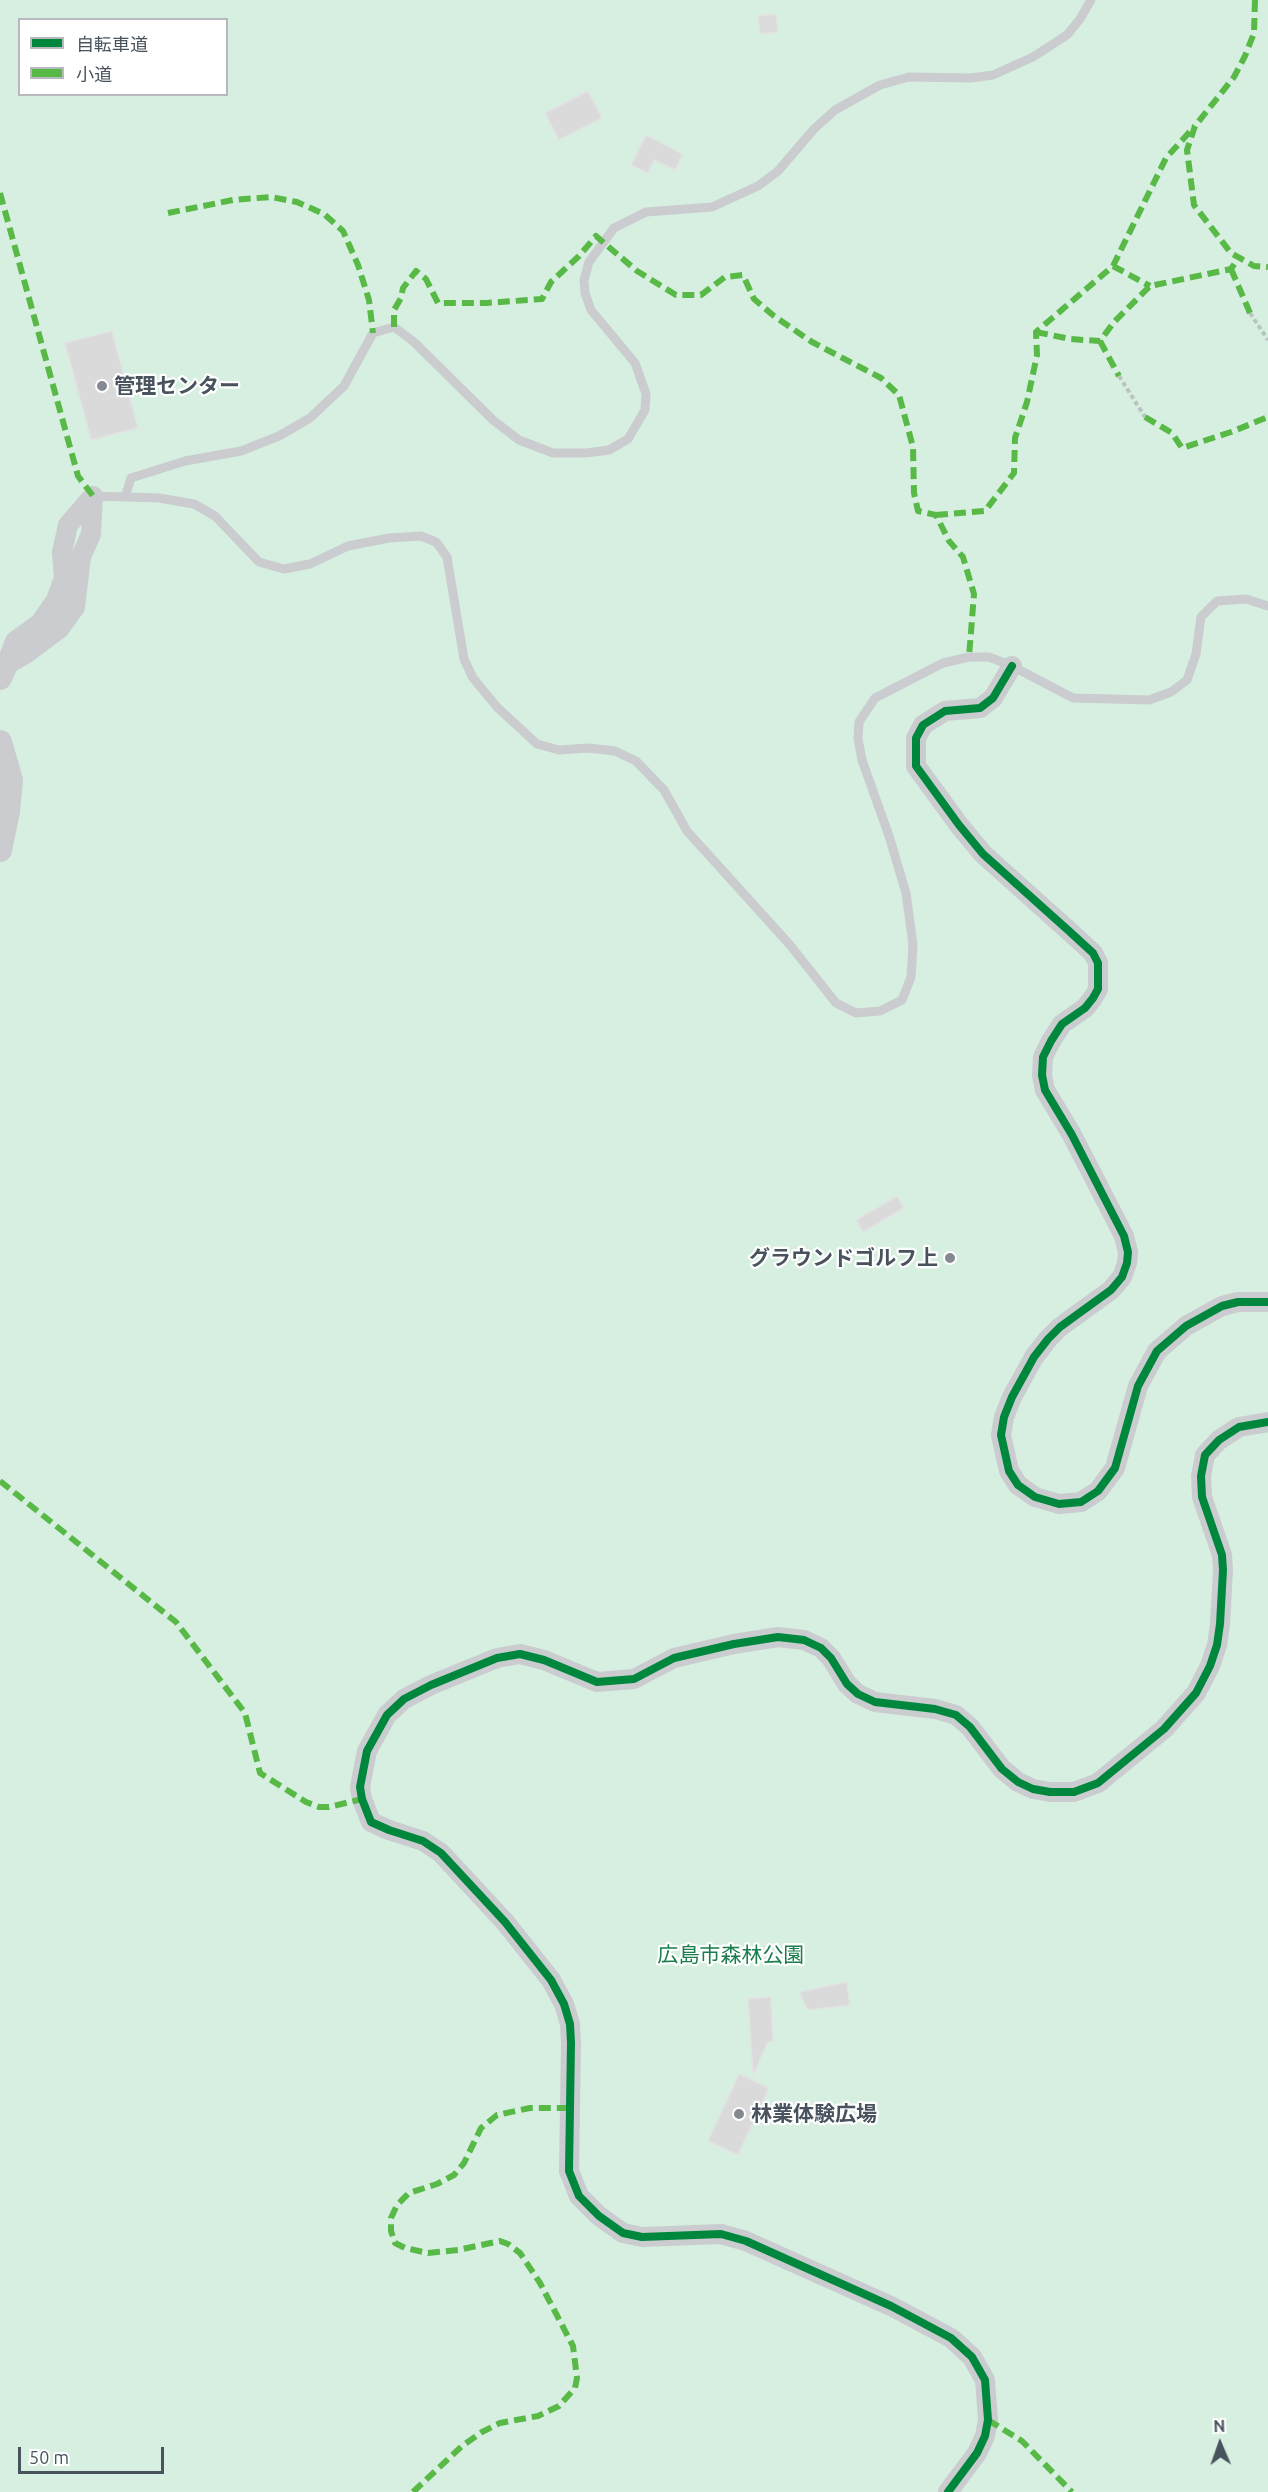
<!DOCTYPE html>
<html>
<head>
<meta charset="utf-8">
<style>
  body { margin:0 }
  #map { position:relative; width:1268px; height:2492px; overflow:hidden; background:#f1f1f1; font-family:Ubuntu,"Noto Sans JP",sans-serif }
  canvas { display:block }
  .legend { position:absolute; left:18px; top:18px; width:210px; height:78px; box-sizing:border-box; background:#fff; border:2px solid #b6babe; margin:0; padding:8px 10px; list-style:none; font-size:18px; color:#48535d }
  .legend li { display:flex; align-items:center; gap:12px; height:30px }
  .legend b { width:30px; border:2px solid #b6babe }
  .north { position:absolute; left:1190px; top:2414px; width:60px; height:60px; -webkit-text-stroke:4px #fff; paint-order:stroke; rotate:358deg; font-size:16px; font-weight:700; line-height:24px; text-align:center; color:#48535d }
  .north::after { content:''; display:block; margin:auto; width:21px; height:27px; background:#48535d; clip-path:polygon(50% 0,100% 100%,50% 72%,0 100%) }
  .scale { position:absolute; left:18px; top:2447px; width:146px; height:27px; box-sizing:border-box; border:3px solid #48535d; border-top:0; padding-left:8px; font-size:18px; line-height:21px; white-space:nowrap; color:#48535d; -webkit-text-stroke:4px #fff; paint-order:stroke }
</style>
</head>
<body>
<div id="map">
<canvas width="1268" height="2492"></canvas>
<ul class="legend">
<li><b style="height:8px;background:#00873e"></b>自転車道</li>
<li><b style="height:8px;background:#58b947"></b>小道</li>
</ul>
<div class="north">N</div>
<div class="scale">50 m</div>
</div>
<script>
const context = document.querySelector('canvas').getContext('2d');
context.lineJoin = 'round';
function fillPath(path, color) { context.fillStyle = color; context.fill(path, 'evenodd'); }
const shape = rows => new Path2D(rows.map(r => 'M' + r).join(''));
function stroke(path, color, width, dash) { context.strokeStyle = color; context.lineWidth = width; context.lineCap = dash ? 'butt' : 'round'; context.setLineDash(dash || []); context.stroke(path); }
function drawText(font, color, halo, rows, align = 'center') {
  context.font = font + ' Ubuntu,"Noto Sans JP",sans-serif'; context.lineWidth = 4.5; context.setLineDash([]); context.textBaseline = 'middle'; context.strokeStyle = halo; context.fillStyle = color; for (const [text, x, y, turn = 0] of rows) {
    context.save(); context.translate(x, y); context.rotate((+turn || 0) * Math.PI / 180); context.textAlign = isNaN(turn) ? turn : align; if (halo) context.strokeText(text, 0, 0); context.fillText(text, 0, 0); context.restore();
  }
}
const green = shape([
  [0,0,1268,0,1268,2492,0,2492],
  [20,20,226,20,226,94,20,94]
]);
const building = shape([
  [776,14,778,32,760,34,758,16,776,14],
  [588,91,602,118,559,140,545,113,588,91],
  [646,135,683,154,675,170,654,160,648,173,631,165,646,135],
  [112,331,138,428,91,440,65,343,112,331],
  [897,1196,904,1208,863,1232,856,1220,897,1196],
  [847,1982,850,2005,808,2010,799,1992,847,1982],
  [771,1997,773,2042,768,2042,753,2075,748,1999,771,1997],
  [739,2074,769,2088,738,2155,708,2141,739,2074]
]);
const path = shape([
  [1250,313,1268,340],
  [1119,376,1145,417]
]);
const service = shape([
  [93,496,159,498,194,504,215,516,259,562,284,569,310,564,348,546,389,538,421,536,436,542,447,557,464,659,473,678,497,707,537,744,559,750,588,748,615,751,636,761,664,790,687,831,790,945,836,1003,856,1013,880,1011,902,1000,911,977,913,945,906,893,889,836,862,760,858,739,859,722,875,698,943,663,969,657,989,657,1012,666,1073,698,1149,700,1171,692,1187,680,1196,654,1201,617,1217,601,1246,599,1268,606],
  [125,497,131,478,185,461,241,451,279,436,310,418,344,386,373,333,394,327,414,342,493,420,519,440,553,453,586,453,609,450,628,439,645,410,646,394,635,363,591,310,585,293,584,280,589,262,614,228,646,212,712,207,758,186,778,171,814,129,835,110,880,85,909,77,971,78,993,75,1033,57,1067,35,1080,19,1091,0]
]);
const minor = shape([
  [6,665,27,653,59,629,75,607,81,557,91,534,93,496],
  [6,665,15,641,40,623,56,600,64,578,62,552,68,525,93,496],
  [1012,666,993,698,980,708,945,711,923,725,916,738,916,766,959,825,983,854,1069,931,1093,953,1098,963,1098,989,1093,998,1085,1008,1062,1024,1051,1041,1043,1057,1042,1075,1045,1090,1072,1135,1124,1236,1128,1252,1127,1263,1122,1277,1111,1290,1060,1327,1048,1339,1034,1357,1012,1397,1004,1417,1001,1435,1009,1471,1018,1485,1035,1497,1059,1504,1081,1502,1098,1491,1115,1468,1138,1386,1157,1351,1186,1326,1222,1306,1238,1302,1268,1302],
  [948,2492,977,2453,985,2436,988,2420,985,2380,972,2357,951,2338,891,2306,746,2241,721,2234,642,2237,623,2233,599,2216,579,2196,569,2171,571,2043,570,2024,564,2004,551,1980,505,1922,441,1853,423,1841,389,1830,371,1822,362,1799,360,1787,367,1751,387,1715,404,1699,431,1685,497,1658,520,1654,544,1660,597,1682,634,1679,674,1658,734,1644,778,1637,804,1640,821,1648,831,1658,847,1684,858,1694,875,1702,935,1709,956,1715,970,1727,1002,1769,1018,1782,1033,1789,1050,1792,1074,1792,1098,1783,1164,1729,1196,1693,1210,1666,1217,1645,1220,1624,1223,1570,1222,1555,1202,1497,1201,1476,1205,1455,1219,1440,1239,1427,1268,1422]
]);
const tertiary = shape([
  [0,678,6,665],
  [0,742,11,780,8,811,0,850]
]);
const quiet = shape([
  [1255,0,1254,33,1245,56,1234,77,1195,126,1187,150,1194,205,1231,253,1254,266,1268,267],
  [0,193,78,476,93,496],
  [168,213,233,200,271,197,297,202,324,214,343,231,358,265,369,300,373,333],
  [1113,266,1150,286],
  [1231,269,1250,313],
  [394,327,394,310,401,298,403,288,416,271,426,279,438,303,486,303,542,299,551,282,579,256,596,236,637,271,676,295,701,295,725,277,743,275,754,299,774,316,812,342,881,378,899,395,913,447,914,493,918,511,936,515,949,541,963,557,974,594,969,657],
  [1036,332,1070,339,1100,341,1114,322,1150,286,1231,269,1239,257],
  [1100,341,1119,376],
  [1145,417,1172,433,1182,448,1231,432,1268,417],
  [936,515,985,511,1014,473,1015,438,1027,402,1037,355,1036,332,1113,266,1166,158,1195,126],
  [0,1481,176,1622,245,1713,260,1773,306,1802,319,1807,329,1807,362,1799],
  [988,2420,1022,2441,1072,2492],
  [413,2492,462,2446,482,2432,500,2423,538,2416,559,2406,575,2388,577,2378,573,2346,540,2283,520,2253,508,2244,500,2241,458,2250,428,2253,405,2248,395,2243,391,2231,391,2218,397,2205,409,2193,437,2184,454,2175,464,2163,481,2128,497,2115,530,2108,570,2108]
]);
const cycleway = shape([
  [1012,666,993,698,980,708,945,711,923,725,916,738,916,766,959,825,983,854,1069,931,1093,953,1098,963,1098,989,1093,998,1085,1008,1062,1024,1051,1041,1043,1057,1042,1075,1045,1090,1072,1135,1124,1236,1128,1252,1127,1263,1122,1277,1111,1290,1060,1327,1048,1339,1034,1357,1012,1397,1004,1417,1001,1435,1009,1471,1018,1485,1035,1497,1059,1504,1081,1502,1098,1491,1115,1468,1138,1386,1157,1351,1186,1326,1222,1306,1238,1302,1268,1302],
  [948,2492,977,2453,985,2436,988,2420,985,2380,972,2357,951,2338,891,2306,746,2241,721,2234,642,2237,623,2233,599,2216,579,2196,569,2171,571,2043,570,2024,564,2004,551,1980,505,1922,441,1853,423,1841,389,1830,371,1822,362,1799,360,1787,367,1751,387,1715,404,1699,431,1685,497,1658,520,1654,544,1660,597,1682,634,1679,674,1658,734,1644,778,1637,804,1640,821,1648,831,1658,847,1684,858,1694,875,1702,935,1709,956,1715,970,1727,1002,1769,1018,1782,1033,1789,1050,1792,1074,1792,1098,1783,1164,1729,1196,1693,1210,1666,1217,1645,1220,1624,1223,1570,1222,1555,1202,1497,1201,1476,1205,1455,1219,1440,1239,1427,1268,1422]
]);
const markers = [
  [102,386,6,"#838a91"],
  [950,1258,6,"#838a91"],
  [739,2114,6,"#838a91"]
];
const poiNames = [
  ["管理センター",114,386],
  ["グラウンドゴルフ上",938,1258,"right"],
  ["林業体験広場",751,2114]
];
const parkNames = [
  ["広島市森林公園",731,1955]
];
fillPath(green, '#d6efe0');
fillPath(building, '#dadadb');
stroke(building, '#e2e3e4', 1.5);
stroke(path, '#b9c4c1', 4, [4.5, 3]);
stroke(service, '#cacccf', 9);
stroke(minor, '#cacccf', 20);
stroke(tertiary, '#cacccf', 24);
stroke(quiet, '#58b947', 6, [12, 6]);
stroke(cycleway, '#00873e', 8);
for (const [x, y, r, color] of markers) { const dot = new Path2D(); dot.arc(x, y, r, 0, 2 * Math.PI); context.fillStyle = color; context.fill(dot); stroke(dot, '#fff', 2); }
drawText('bold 21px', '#48535d', '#fff', poiNames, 'left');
drawText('21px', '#1a7d4c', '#fff', parkNames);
</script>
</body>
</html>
